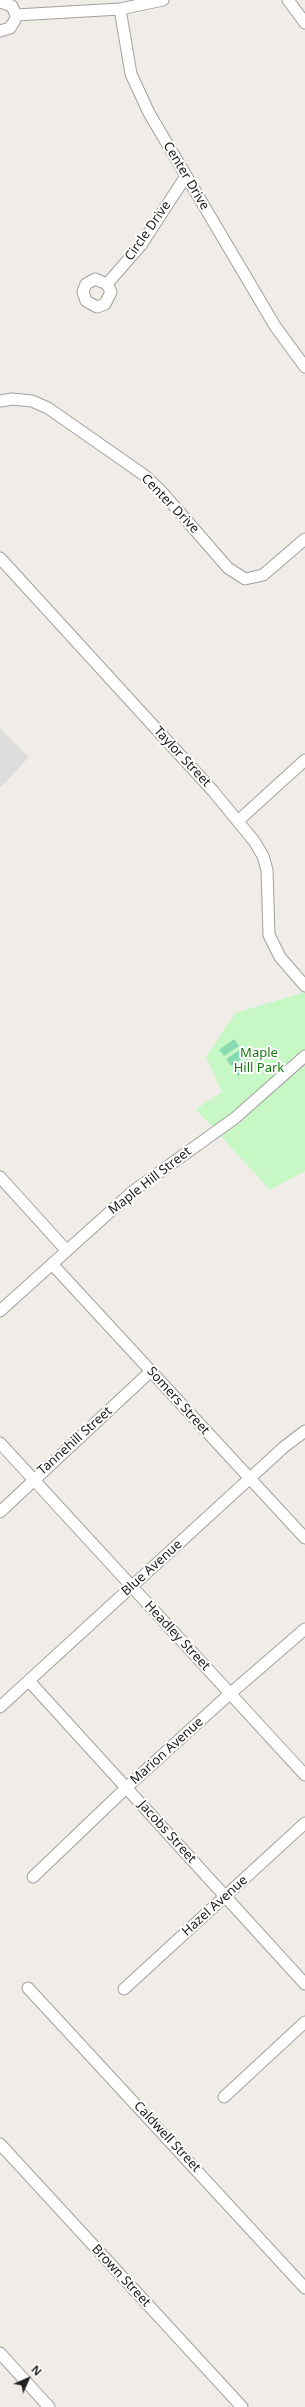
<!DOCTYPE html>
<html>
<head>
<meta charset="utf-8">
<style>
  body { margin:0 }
  #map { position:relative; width:305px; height:2407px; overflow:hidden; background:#f0ece7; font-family:"Noto Sans",sans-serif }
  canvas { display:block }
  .north { position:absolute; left:8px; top:2359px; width:40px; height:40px; -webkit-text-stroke:3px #fff; paint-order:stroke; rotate:45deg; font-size:11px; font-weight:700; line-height:16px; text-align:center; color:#202020 }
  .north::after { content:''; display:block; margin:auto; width:14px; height:18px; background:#202020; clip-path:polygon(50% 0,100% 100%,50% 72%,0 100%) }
</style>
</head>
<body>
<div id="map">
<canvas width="305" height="2407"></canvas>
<div class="north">N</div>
</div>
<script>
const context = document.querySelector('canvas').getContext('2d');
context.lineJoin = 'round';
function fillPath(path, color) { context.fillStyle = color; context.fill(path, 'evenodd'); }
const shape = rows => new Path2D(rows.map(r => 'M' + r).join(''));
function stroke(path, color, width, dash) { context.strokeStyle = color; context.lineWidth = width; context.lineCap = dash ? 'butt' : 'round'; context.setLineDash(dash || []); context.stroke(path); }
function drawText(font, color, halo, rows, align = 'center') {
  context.font = font + ' "Noto Sans",sans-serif'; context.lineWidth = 4; context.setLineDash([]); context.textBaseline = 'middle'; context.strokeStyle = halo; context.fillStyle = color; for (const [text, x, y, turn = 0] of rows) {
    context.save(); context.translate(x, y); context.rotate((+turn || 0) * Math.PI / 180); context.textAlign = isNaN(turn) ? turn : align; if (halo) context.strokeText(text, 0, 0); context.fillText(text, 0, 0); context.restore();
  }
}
const residential = shape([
  [0,728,29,757,0,788]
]);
const park = shape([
  [305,992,305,1171,270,1190,196,1109,222,1092,206,1057,235,1013]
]);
const pitch = shape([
  [234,1039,239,1046,224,1056,219,1050],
  [241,1049,246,1056,231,1066,226,1059],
  [248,1059,252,1065,238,1076,233,1069]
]);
const minor = shape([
  [163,0,120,9,131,74,149,113,275,326,305,367],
  [288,0,305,23],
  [0,2,12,6,16,15,15,20,10,28,0,31],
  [16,15,120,9],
  [107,284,111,292,105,304,97,307,86,301,83,292,86,284,95,279,107,284,141,245,186,176],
  [0,401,12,399,32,401,48,408,144,475,161,491,228,568,245,579,263,575,305,539],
  [0,558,213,791,254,841,263,856,267,870,269,935,280,957,305,986],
  [239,820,305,760],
  [0,1177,67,1251],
  [52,1264,305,1538],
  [0,1311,132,1192,235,1118,305,1056],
  [0,1443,305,1775],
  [0,1512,151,1371],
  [29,1681,305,1984],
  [0,1707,284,1447,305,1431],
  [33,1877,126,1788,224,1699,305,1629],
  [28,1988,305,2288],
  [124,1989,305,1823],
  [224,2097,305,2022],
  [0,2144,242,2407],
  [0,2353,49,2407]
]);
const streetNames = [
  ["Center Drive",186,176,59],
  ["Circle Drive",148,231,-55],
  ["Center Drive",170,504,46],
  ["Taylor Street",182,757,47],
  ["Maple Hill Street",150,1181,-38],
  ["Somers Street",178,1401,48],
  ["Tannehill Street",75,1441,-42],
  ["Blue Avenue",152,1568,-42],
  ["Headley Street",177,1636,47],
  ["Marion Avenue",167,1751,-42],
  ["Jacobs Street",167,1832,48],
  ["Hazel Avenue",215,1906,-42],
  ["Caldwell Street",167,2137,47],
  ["Brown Street",121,2276,47]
];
const parkNames = [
  ["Maple",259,1053],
  ["Hill Park",259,1068]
];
fillPath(residential, '#dedddd');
fillPath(park, '#c8f7c6');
fillPath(pitch, '#88dbb2');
stroke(minor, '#a1a1a1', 13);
stroke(minor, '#fff', 11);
drawText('13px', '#202020', '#fff', streetNames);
drawText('13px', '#137b10', '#fff', parkNames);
</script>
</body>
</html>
